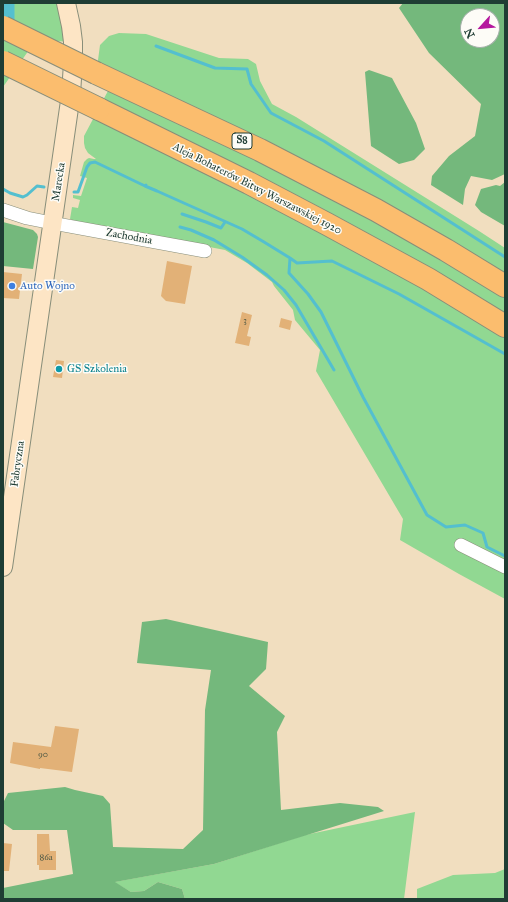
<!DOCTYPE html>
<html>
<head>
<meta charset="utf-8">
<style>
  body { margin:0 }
  #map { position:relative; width:508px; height:902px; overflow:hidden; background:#f1debf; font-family:"IM FELL Great Primer",serif }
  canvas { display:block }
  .frame { position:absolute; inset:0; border:4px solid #1f3d34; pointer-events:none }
  .north { position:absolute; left:460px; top:8px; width:40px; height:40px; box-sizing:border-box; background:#fdfcf7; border:1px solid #a4b0a9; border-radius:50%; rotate:243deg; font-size:11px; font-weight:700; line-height:16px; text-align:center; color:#1f3d34 }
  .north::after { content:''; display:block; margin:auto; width:14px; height:18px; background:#b5179e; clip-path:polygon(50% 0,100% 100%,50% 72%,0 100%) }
</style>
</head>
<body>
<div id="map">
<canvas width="508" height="902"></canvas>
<div class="frame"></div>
<div class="north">N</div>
</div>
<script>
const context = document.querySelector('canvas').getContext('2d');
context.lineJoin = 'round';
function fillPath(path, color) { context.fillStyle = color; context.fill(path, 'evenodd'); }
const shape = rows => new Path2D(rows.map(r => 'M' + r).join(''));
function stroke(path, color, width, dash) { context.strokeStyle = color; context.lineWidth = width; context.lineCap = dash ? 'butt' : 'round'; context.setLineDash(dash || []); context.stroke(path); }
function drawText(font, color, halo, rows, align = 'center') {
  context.font = font + ' "IM FELL Great Primer",serif'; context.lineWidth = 3; context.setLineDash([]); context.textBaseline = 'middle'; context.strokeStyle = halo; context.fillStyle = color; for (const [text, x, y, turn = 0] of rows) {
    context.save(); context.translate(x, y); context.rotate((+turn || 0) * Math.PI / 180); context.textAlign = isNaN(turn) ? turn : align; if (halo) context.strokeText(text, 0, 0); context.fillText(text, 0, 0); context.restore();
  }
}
const green = shape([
  [3,3,66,3,73,42,36,40,3,87],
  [119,33,146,34,219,58,248,59,256,64,260,81,272,104,296,117,479,231,505,248,505,599,459,574,400,540,403,519,316,371,320,350,295,320,293,310,274,286,272,282,247,263,225,250,74,221,70,219,72,207,78,208,80,200,73,198,73,195,81,196,87,178,80,176,84,162,87,159,89,158,94,159,96,159,88,153,85,148,84,143,84,136,109,89,95,83,100,45,109,36],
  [415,812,404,899,185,899,182,889,158,882,144,891,131,892,114,882,214,864,305,835],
  [505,869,505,899,417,899,417,889,453,875,495,873]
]);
const forest = shape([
  [403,3,505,3,505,174,492,180,471,176,465,189,463,205,431,185,432,176,449,156,475,136,481,104,429,53,399,8],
  [468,16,492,16,492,40,468,40],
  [369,70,392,78,416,123,425,149,414,160,399,164,371,146,365,72],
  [505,182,505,226,481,212,475,205,481,189,496,185,500,186],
  [3,222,33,230,37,234,38,237,33,269,3,266],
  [166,619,268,642,266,669,249,686,285,716,277,732,281,810,340,803,378,807,384,811,214,864,115,882,131,892,144,891,158,882,182,889,185,899,3,899,3,888,73,874,67,830,13,830,3,823,3,803,8,793,65,787,75,790,103,796,110,804,113,847,183,849,203,830,205,710,211,670,137,663,142,622]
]);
const stream = shape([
  [156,46,215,68,247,69,251,84,271,113,324,141,505,257],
  [146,185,145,186,157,191,242,229,264,242,290,258,289,273,308,294,321,312,363,397,427,515,446,527,465,525,483,533,487,547,505,556],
  [3,189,10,193,23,197,27,195,37,186,44,187],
  [74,192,78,192,87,167,90,163,95,162,145,186],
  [182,214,206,222,221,228,225,222],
  [180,227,191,230,214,240,242,257,267,275,284,290,296,305,334,370],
  [290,258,297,263,332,261,399,294,505,354]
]);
const river = shape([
  [3,30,5,23,5,3]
]);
const building = shape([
  [167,261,192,266,185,304,166,301,161,296],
  [3,272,22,274,19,299,3,298],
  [242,312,252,315,247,336,251,337,249,346,235,343],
  [281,318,292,321,290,330,279,327],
  [56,360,64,361,62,378,53,377],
  [55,726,79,729,72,772,40,768,40,769,10,763,13,742,51,747],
  [37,834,49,834,50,851,56,851,56,870,39,870,39,865,37,865],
  [3,843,12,844,9,871,3,871]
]);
const street = shape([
  [3,210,27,218,52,223,205,251],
  [461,545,505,567]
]);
const secondary = shape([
  [3,567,71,94,73,63,73,42,71,26,66,3]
]);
const highway = shape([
  [96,73,260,150,376,210,446,250,505,286],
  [99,109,249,183,327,224,428,279,505,326]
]);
const highwayBridge = shape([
  [3,27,96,73],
  [3,62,99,109]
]);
const markers = [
  [12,286,4,"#3f7fe0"],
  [59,369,4,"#0f9aa8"]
];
const numberNames = [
  ["3",245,321],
  ["90",43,755],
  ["86a",46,858]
];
const shields = [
  [242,141,20]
];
const shieldNames = [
  ["S8",242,141]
];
const streetNames = [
  ["Marecka",59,182,-81],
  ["Aleja Bohaterów Bitwy Warszawskiej 1920",257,189,27],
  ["Zachodnia",129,237,10],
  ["Fabryczna",18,464,-82]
];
const shopNames = [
  ["Auto Wojno",20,286]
];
const cultureNames = [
  ["GS Szkolenia",67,369]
];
fillPath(green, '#91d892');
fillPath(forest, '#74b87c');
stroke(stream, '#54bfcf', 3);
stroke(river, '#54bfcf', 19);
fillPath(building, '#e2b177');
stroke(street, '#888e7a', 14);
stroke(secondary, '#888e7a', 20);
stroke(highway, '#888e7a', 24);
stroke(street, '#fff', 13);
stroke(secondary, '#fde5c5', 18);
stroke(highway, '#fbbd6e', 22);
stroke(highwayBridge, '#888e7a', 24, []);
stroke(highwayBridge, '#fbbd6e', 22);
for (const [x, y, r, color] of markers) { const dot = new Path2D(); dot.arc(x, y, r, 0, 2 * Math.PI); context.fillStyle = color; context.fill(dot); stroke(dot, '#fdfcf7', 1.5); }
drawText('9px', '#505a45', null, numberNames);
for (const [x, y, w] of shields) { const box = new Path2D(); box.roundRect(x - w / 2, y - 8, w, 16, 3); context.fillStyle = '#fdfcf7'; context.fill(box); stroke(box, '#1f3d34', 1); }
drawText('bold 10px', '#1f3d34', null, shieldNames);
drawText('11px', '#1f3d34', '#fdfcf7', streetNames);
drawText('11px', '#366cbe', '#fdfcf7', shopNames, 'left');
drawText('11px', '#0d838f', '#fdfcf7', cultureNames, 'left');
</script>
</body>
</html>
